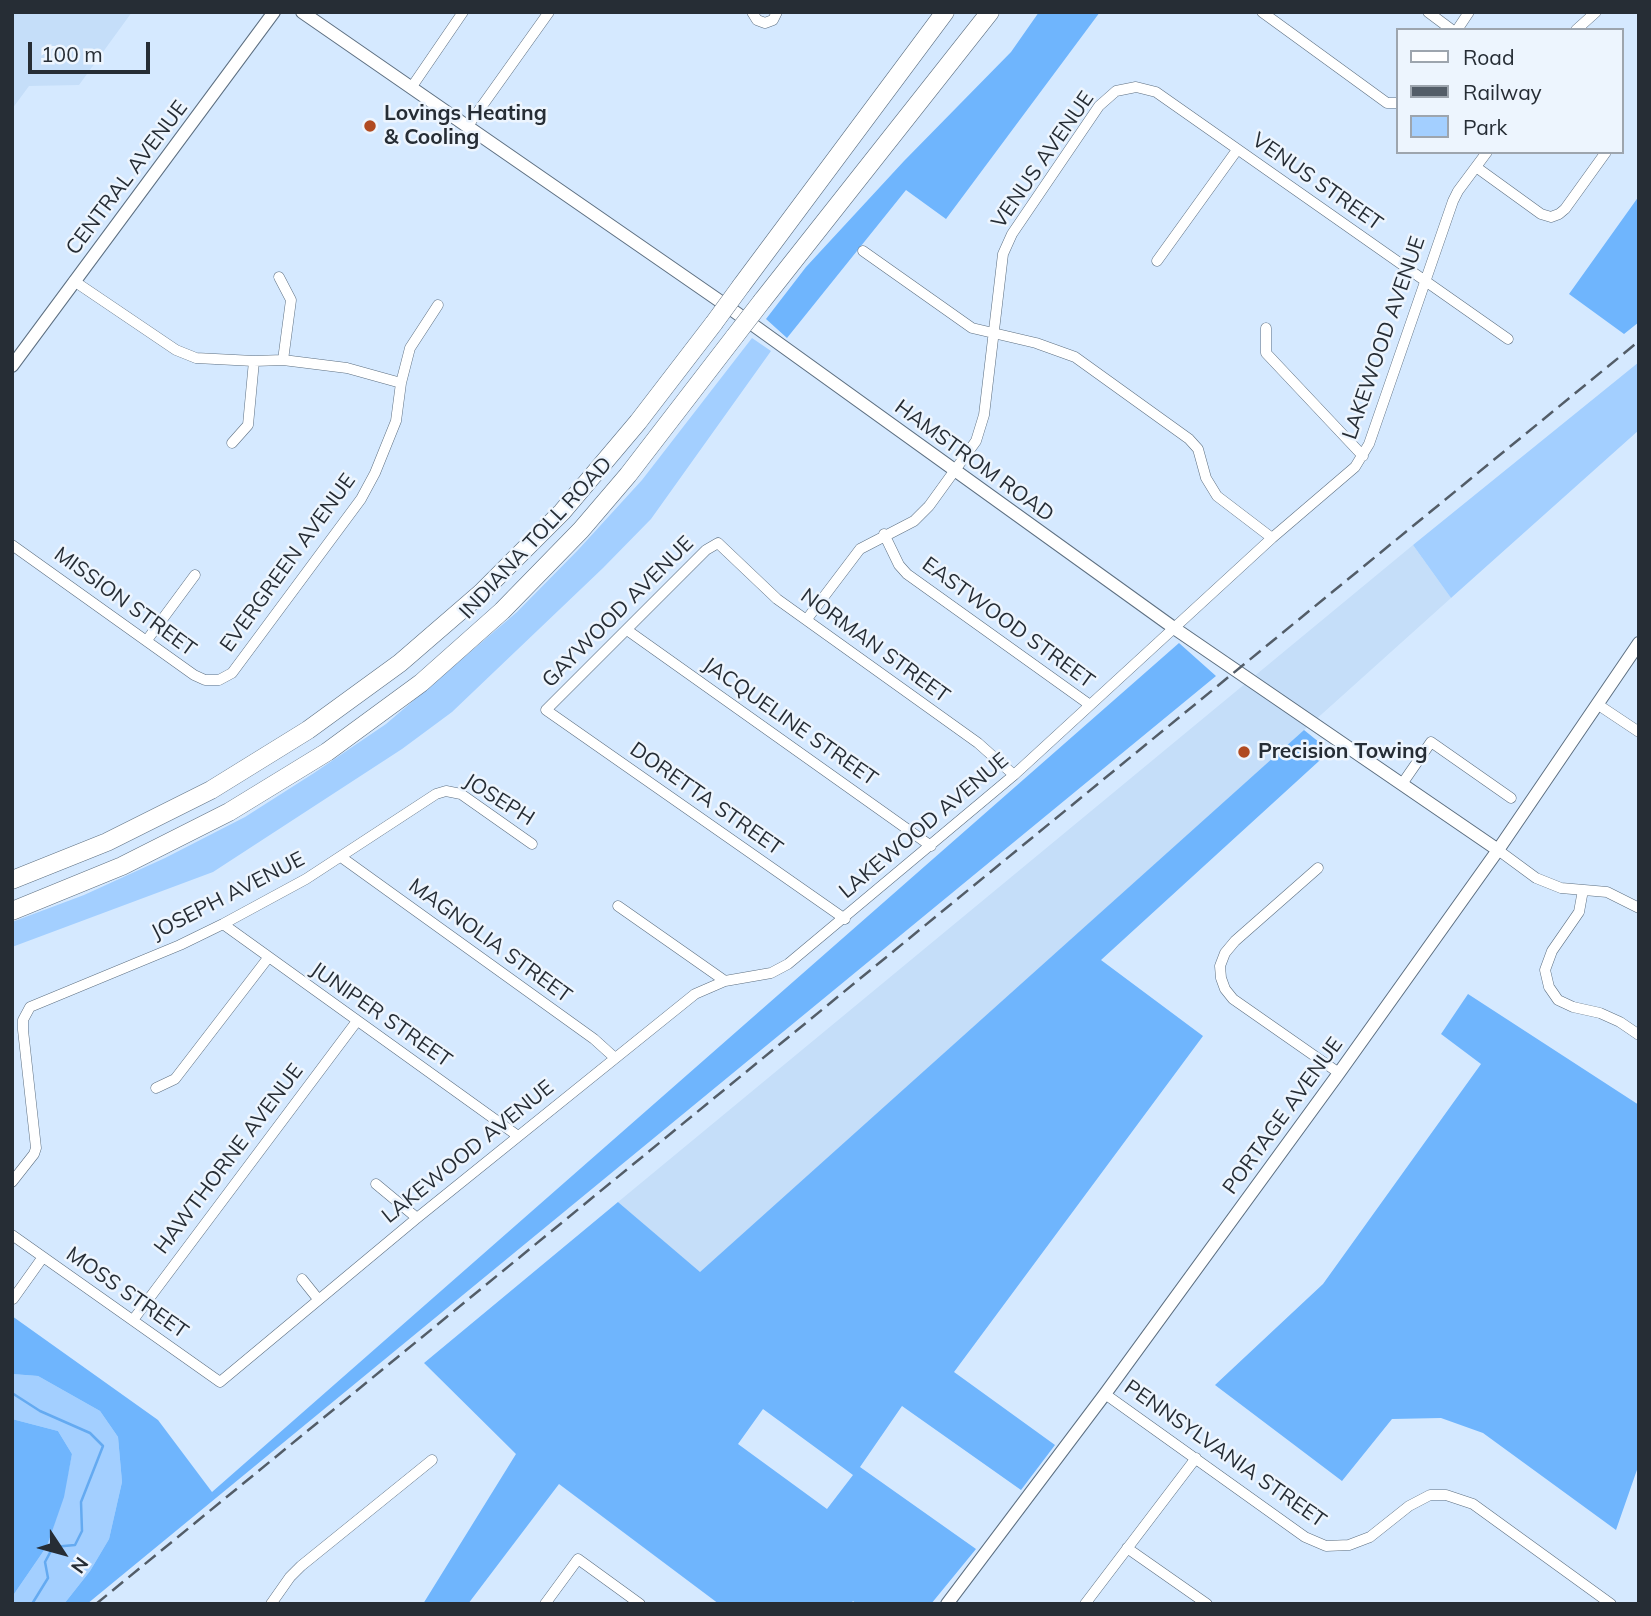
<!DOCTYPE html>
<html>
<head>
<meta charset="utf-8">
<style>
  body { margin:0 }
  #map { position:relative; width:1651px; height:1616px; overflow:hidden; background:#d5e9ff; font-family:Mulish,sans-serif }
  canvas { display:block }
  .frame { position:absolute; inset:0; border:14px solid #262d35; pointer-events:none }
  .legend { position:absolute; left:1396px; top:28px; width:228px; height:126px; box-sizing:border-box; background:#edf5fe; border:2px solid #9da5ae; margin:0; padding:9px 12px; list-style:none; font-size:21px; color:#262d35 }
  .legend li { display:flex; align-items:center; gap:14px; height:35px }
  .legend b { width:35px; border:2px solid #9da5ae }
  .north { position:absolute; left:28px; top:1518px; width:70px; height:70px; -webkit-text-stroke:5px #edf5fe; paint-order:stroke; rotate:126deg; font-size:19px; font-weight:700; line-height:28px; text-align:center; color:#262d35 }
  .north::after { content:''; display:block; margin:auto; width:24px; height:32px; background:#262d35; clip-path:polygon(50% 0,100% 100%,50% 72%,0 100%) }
  .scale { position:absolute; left:28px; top:42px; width:122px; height:32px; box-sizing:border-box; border:4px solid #262d35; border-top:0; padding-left:9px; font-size:21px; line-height:24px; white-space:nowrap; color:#262d35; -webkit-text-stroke:5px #edf5fe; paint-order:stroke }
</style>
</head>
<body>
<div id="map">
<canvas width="1651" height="1616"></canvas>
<div class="frame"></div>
<ul class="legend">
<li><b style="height:9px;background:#fff"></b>Road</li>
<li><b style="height:9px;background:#535d68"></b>Railway</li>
<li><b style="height:19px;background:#a3cfff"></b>Park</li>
</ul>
<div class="north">N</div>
<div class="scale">100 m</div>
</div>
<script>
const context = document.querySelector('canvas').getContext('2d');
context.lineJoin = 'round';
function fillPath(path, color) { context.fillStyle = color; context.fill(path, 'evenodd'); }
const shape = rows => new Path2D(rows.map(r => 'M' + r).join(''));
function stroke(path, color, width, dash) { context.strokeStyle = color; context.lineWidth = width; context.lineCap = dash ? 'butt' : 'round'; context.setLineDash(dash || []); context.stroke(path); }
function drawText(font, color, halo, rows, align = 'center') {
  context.font = font + ' Mulish,sans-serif'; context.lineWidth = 5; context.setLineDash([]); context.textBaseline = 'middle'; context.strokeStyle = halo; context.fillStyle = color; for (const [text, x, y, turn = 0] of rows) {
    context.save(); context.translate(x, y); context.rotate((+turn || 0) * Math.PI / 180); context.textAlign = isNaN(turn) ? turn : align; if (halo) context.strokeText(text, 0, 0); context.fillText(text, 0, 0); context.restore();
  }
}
const built = shape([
  [12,12,132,12,79,85,29,86,12,109],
  [1413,545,1451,598,700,1273,618,1202]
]);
const green = shape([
  [752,338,771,351,651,519,603,568,452,712,402,749,213,872,12,947,12,922,84,895,165,858,245,817,314,773,386,724,517,612,578,550,642,480],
  [1639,362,1639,430,1451,598,1413,545],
  [12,1374,38,1376,100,1411,118,1437,122,1482,109,1539,90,1571,64,1604,12,1604,12,1597,47,1546,63,1497,72,1454,58,1431,12,1419]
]);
const forest = shape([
  [1039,12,1100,12,946,219,906,190,787,338,766,319,806,267,904,161,1011,52],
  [1639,196,1639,322,1624,334,1569,294],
  [1179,643,1216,676,87,1604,64,1604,90,1571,109,1539,122,1482,118,1437,100,1411,38,1376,12,1374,12,1316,158,1420,212,1492],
  [1304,730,1330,751,1101,960,1203,1036,954,1372,1055,1445,1021,1490,902,1406,860,1467,976,1549,931,1604,856,1604,853,1601,851,1604,719,1604,559,1484,468,1604,423,1604,516,1454,424,1363,618,1202,700,1272],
  [763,1409,853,1475,827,1509,738,1444],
  [1468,994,1639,1105,1639,1464,1616,1530,1483,1433,1441,1418,1392,1419,1342,1481,1215,1385,1323,1284,1481,1064,1441,1034],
  [12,1419,58,1431,72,1454,64,1497,47,1546,12,1597]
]);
const stream = shape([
  [12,1393,40,1411,90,1433,103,1446,81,1502,82,1531,75,1545,53,1547,45,1562,48,1578,32,1604]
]);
const street = shape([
  [752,12,757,20,765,23,773,20,777,12],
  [1262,12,1387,103,1397,103],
  [1428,12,1452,30],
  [1457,30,1469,12],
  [1576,30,1596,12],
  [411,88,463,12],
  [467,127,549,12],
  [1476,167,1541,214,1551,217,1559,214,1565,209,1606,152],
  [863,251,972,328,1036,343,1075,357,1189,439,1198,449,1206,478,1217,496,1272,538],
  [1157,261,1237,150],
  [279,277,291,300,283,360],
  [74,281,176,350,196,358,254,361,283,360,347,368,401,383],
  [1266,328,1266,353,1363,456],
  [232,443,248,425,254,361],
  [884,534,899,565,907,574,1090,705],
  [12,545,194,675,205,680,219,680,232,673,361,499,375,473,396,421,401,383,410,348,438,305],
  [807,619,860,549,914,521,929,506,976,441,984,415,1003,254,1012,234,1099,106,1116,91,1136,87,1156,92,1508,339],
  [627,630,931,846],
  [147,640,195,575],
  [1597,704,1639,732],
  [1402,784,1431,742,1511,798],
  [1498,850,1536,878,1561,888,1607,892,1639,908],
  [341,857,594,1039,615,1058],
  [1318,868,1235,941,1225,953,1220,966,1221,978,1225,989,1233,999,1339,1073],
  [1583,890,1579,912,1552,951,1545,970,1549,987,1558,1000,1573,1007,1600,1013,1620,1022,1639,1035],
  [618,906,725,981],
  [845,919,546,710,706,550,718,543,777,599,978,743,1014,775],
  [223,924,518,1136],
  [156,1088,175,1079,268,958],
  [12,1182,34,1154,36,1148,23,1030,23,1020,30,1007,180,945,223,924,306,879,436,794,446,791,461,794,532,844],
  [376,1184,417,1218],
  [12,1235,220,1382,417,1218,695,994,725,981,771,973,788,964,1014,775,1272,538,1355,467,1369,444,1453,201,1458,191,1487,152],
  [302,1279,318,1299],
  [13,1299,43,1257],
  [133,1320,357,1021],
  [1105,1394,1305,1537,1326,1546,1349,1545,1370,1537,1409,1506,1430,1495,1446,1495,1473,1504,1611,1604],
  [1127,1548,1207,1604],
  [271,1604,290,1577,301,1566,432,1460],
  [545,1604,578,1559,640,1604],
  [1085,1604,1196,1458]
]);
const secondary = shape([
  [302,12,724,304,1174,628,1498,850],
  [12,366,274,12],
  [947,1604,1105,1394,1339,1073,1498,850,1639,643]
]);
const highway = shape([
  [741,286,945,12],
  [762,301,990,12],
  [12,880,107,842,211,790,308,730,400,663,481,593,562,512,638,422,714,323],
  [12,911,122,866,229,812,327,752,421,683,502,611,581,530,628,475,735,336]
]);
const rail = shape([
  [96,1604,1639,341]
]);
const highwayBridge = shape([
  [714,323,741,286],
  [735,336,762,301]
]);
const markers = [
  [370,126,7,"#b04a21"],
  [1244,752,7,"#b04a21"]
];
const poiNames = [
  ["Lovings Heating",384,114],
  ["& Cooling",384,138],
  ["Precision Towing",1258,752]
];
const streetNames = [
  ["VENUS AVENUE",1043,160,-55],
  ["CENTRAL AVENUE",127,178,-53],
  ["VENUS STREET",1317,182,35],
  ["LAKEWOOD AVENUE",1384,338,-71],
  ["HAMSTROM ROAD",974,461,36],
  ["INDIANA TOLL ROAD",536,538,-47],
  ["EVERGREEN AVENUE",288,563,-54],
  ["MISSION STREET",125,602,36],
  ["GAYWOOD AVENUE",618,612,-45],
  ["EASTWOOD STREET",1008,623,36],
  ["NORMAN STREET",875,646,36],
  ["JACQUELINE STREET",790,722,35],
  ["DORETTA STREET",706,799,35],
  ["JOSEPH",499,800,32],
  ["LAKEWOOD AVENUE",924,826,-40],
  ["JOSEPH AVENUE",228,896,-27],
  ["MAGNOLIA STREET",490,941,36],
  ["JUNIPER STREET",381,1015,35],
  ["PORTAGE AVENUE",1283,1116,-54],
  ["LAKEWOOD AVENUE",468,1152,-39],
  ["HAWTHORNE AVENUE",229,1159,-53],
  ["MOSS STREET",127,1293,35],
  ["PENNSYLVANIA STREET",1225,1454,35]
];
fillPath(built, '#c5def9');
fillPath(green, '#a3cfff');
fillPath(forest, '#6fb5fd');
stroke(stream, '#64aaf1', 2.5);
stroke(street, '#5d6f81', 11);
stroke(secondary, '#5d6f81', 14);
stroke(highway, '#5d6f81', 19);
stroke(street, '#fff', 10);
stroke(secondary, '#fff', 12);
stroke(highway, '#fff', 18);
stroke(rail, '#535d68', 2.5, [14, 7]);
stroke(highwayBridge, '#5d6f81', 19, []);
stroke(highwayBridge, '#fff', 18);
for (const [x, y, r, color] of markers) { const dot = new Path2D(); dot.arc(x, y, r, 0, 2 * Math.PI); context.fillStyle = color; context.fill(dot); stroke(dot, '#edf5fe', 2.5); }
drawText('bold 21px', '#262d35', '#edf5fe', poiNames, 'left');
drawText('21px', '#262d35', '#edf5fe', streetNames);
</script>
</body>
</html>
